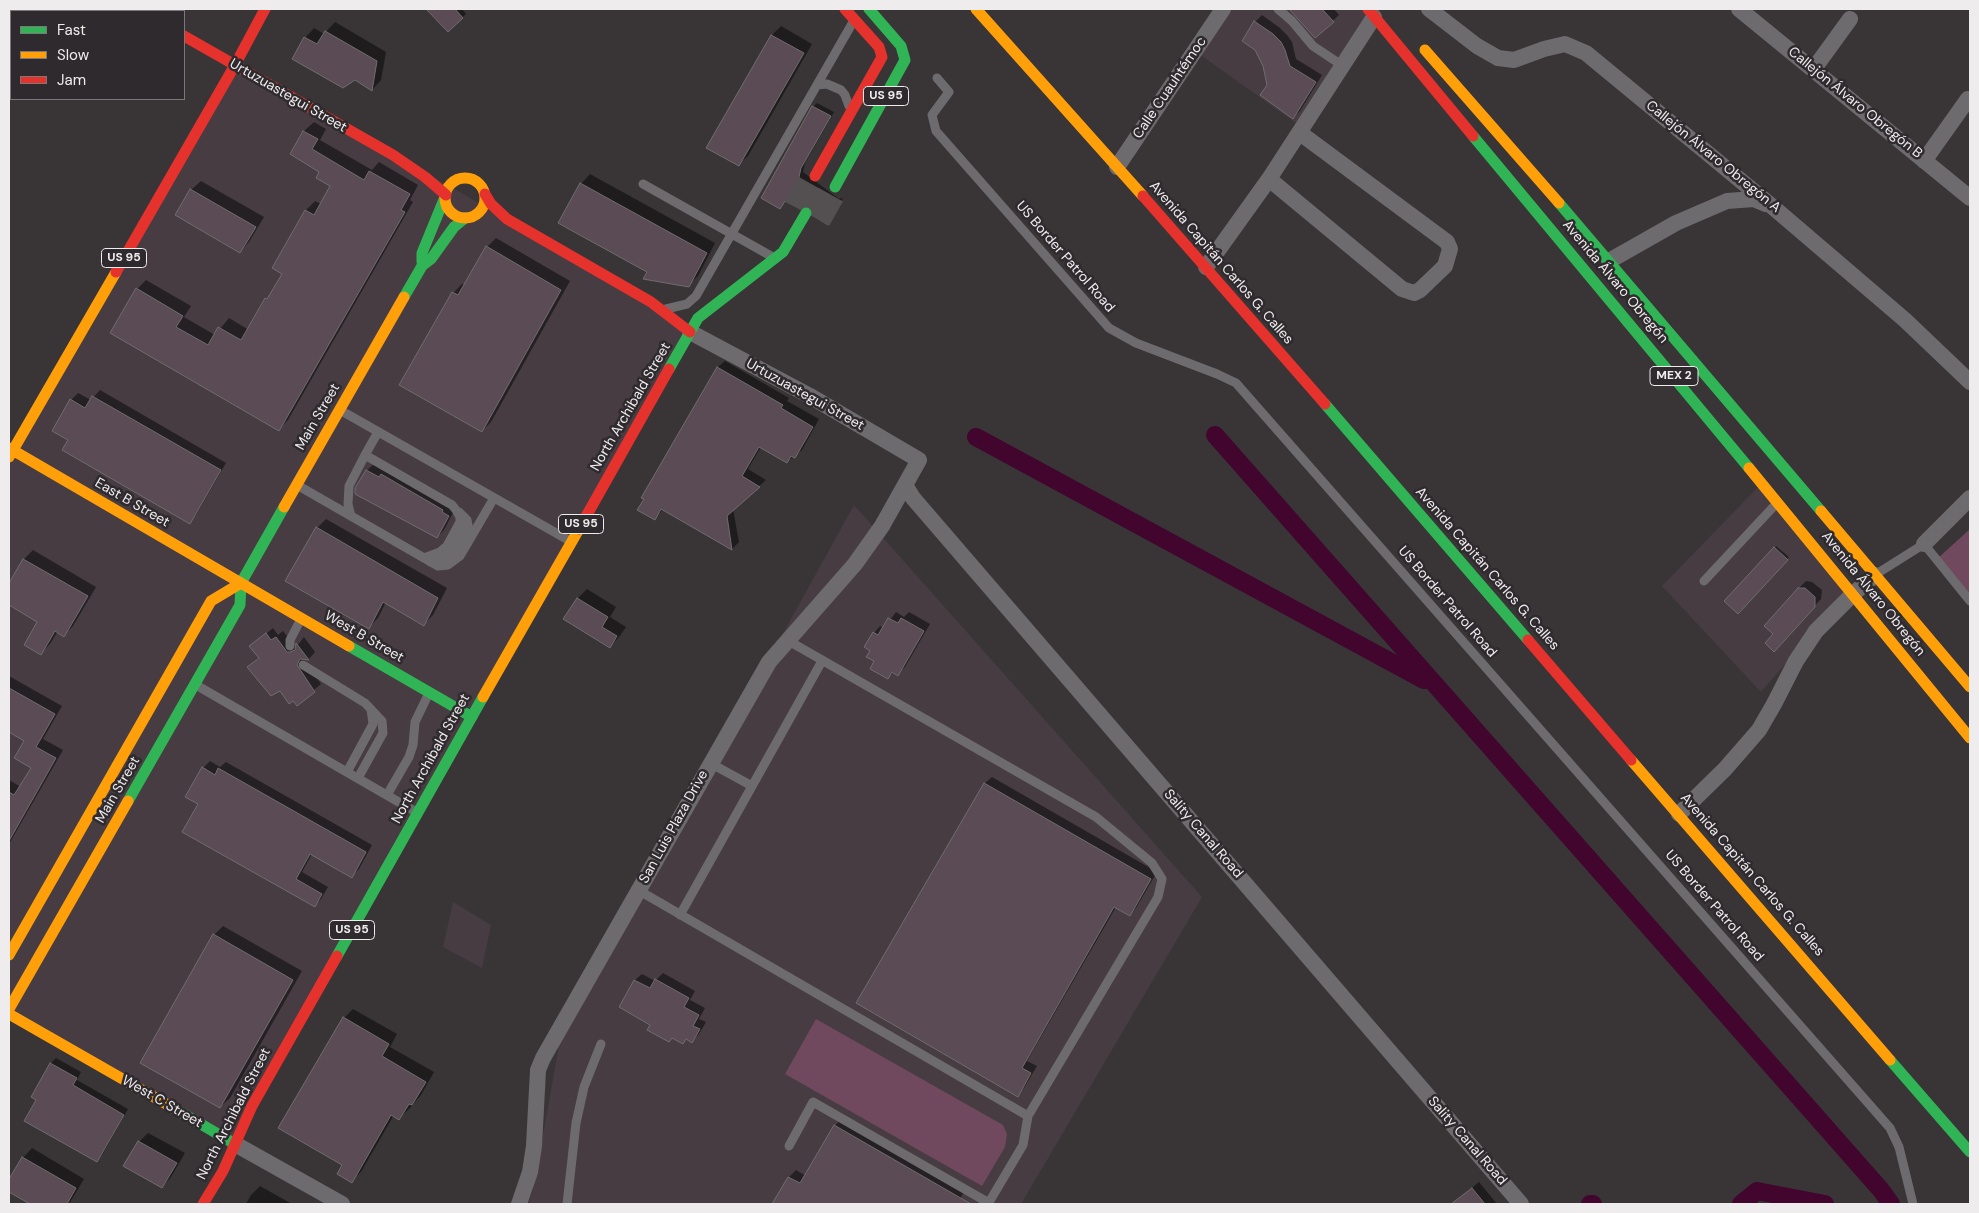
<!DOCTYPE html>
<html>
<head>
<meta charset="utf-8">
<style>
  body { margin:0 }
  #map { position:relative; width:1979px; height:1213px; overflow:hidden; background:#393537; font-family:"DM Sans",sans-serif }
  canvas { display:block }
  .frame { position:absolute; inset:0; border:10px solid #efecee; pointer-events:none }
  .legend { position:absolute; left:10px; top:10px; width:175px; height:90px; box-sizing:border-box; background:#2f2a2d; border:1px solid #7c787a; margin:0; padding:6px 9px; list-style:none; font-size:15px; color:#efecee }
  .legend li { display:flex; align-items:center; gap:10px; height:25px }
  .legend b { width:25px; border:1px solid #7c787a }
</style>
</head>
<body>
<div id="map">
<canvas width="1979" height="1213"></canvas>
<div class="frame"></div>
<ul class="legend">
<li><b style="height:6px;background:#30b455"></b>Fast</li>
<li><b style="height:6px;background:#ff9f0a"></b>Slow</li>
<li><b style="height:6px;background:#e5322d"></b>Jam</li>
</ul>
</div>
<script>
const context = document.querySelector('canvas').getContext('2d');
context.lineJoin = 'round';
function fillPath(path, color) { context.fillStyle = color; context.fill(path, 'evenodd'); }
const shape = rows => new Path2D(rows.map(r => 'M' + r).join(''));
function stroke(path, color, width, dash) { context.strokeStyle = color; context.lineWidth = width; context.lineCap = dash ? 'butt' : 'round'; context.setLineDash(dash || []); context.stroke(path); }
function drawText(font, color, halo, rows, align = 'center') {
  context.font = font + ' "DM Sans",sans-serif'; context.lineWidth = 5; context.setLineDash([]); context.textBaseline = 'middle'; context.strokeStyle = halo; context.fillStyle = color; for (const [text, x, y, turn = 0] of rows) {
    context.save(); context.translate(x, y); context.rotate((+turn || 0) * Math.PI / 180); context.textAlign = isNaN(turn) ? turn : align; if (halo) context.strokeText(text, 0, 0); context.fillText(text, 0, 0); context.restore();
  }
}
const built = shape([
  [1224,9,1380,9,1303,128,1195,51],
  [235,65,465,195,693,327,235,1144,9,1014,9,458],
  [1762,483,1850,589,1761,692,1662,586],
  [854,505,1202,897,1021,1204,528,1204,533,1190,561,1035],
  [453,902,491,925,482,968,443,947]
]);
const green = shape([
  [1970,529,1970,598,1937,559],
  [816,1019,1003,1125,1007,1134,1005,1147,982,1186,785,1074]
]);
const shadow = shape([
  [429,9,462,9,466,14,448,30],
  [1291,9,1334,9,1339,15,1315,37],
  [1262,15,1280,28,1287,35,1292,42,1296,59,1322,75,1300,111,1293,118,1268,86,1255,22],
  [335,22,386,52,381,80,372,90,355,79,305,38,314,28,324,34],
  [781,26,812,44,748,156,738,165,707,147,772,35],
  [817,103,834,112,805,163,803,172,839,199,843,198,827,223,821,205,814,198,806,196,786,200,780,207,763,197,813,107],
  [314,122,326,129,320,140,372,170,379,162,418,185,410,200,413,202,288,420,279,429,137,289,146,280,191,306,184,317,215,335,229,318,249,330,284,274,273,267,306,210,315,201,321,204,332,186,321,171,291,154,304,131],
  [590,174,715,243,698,276,688,285,649,271,581,184],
  [201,181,264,217,249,242,240,252,191,190],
  [496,238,570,281,491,422,482,431,453,293,462,284,465,285,487,247],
  [725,361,789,398,787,401,819,419,802,450,786,462,761,447,748,469,766,480,733,509,739,542,732,549,663,509,655,519,645,499,643,497,718,367],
  [100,390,226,463,196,515,190,522,69,440,71,400,78,393,91,400],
  [374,464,455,509,444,530,437,537,356,488,365,472],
  [326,519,447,588,433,615,424,624,386,602,378,618,369,627,317,528],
  [1776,546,1789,557,1738,612,1725,601],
  [33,550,96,587,73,626,64,635,58,631,50,644,41,653,39,621,9,604,9,586,24,559],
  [1806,581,1812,582,1822,590,1821,599,1780,643,1774,634,1799,588],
  [587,589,616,607,610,617,626,627,619,637,610,647,578,598],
  [896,612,904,617,909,612,930,624,905,667,898,674,894,672,887,678,876,661,872,650,874,633,880,626,884,628],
  [273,628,278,635,283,631,294,645,297,646,304,637,315,652,309,659,303,658,321,684,297,704,280,689,248,667,259,657,251,646],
  [9,676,62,706,43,739,63,750,9,844,9,780,21,787,32,767,26,740,9,730],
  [210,761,220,767,226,762,372,845,359,869,352,876,312,854,302,872,328,887,321,899,315,906,200,803,203,768],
  [992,777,1157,872,1136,908,1130,915,1116,907,1027,1061,1037,1066,1024,1088,1018,1095,858,1003,985,783],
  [223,926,302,971,230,1098,220,1107,214,935],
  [663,973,695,991,690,1000,705,1008,699,1019,706,1022,699,1034,692,1041,687,1038,682,1043,621,1006,635,980,642,974,655,981],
  [353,1009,397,1034,390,1047,434,1072,421,1095,409,1109,399,1118,394,1115,361,1172,351,1181,344,1165,344,1018],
  [56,1058,81,1072,77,1080,128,1109,102,1155,97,1160,38,1100,32,1097,51,1063],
  [841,1119,965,1190,957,1204,773,1204,789,1177,796,1170,806,1176,835,1126],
  [148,1133,185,1153,171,1177,162,1187,139,1142],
  [32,1148,84,1179,69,1204,33,1204,9,1190,9,1181,23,1158],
  [1479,1182,1497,1204,1452,1204,1455,1202],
  [260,1186,292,1204,246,1204,251,1195]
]);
const canal = shape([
  [1215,435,1881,1190,1891,1204],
  [976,437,1424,680],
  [1590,1204,1593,1204],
  [1741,1204,1757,1191,1825,1204]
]);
const building = shape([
  [426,9,455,9,463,18,448,32,426,9],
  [1289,9,1322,9,1334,22,1315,38,1289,9],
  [1254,21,1273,34,1281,42,1285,50,1290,66,1316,82,1293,119,1260,95,1267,85,1263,66,1255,50,1242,41,1254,21],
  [325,31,377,61,372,91,355,80,343,88,292,59,304,37,317,44,325,31],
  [771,35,804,53,739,166,706,148,771,35],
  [812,106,831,116,801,168,799,177,801,184,807,189,815,192,820,190,822,195,828,201,835,203,841,201,828,225,820,220,822,213,820,206,813,199,806,197,799,199,793,205,785,201,780,209,761,198,812,106],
  [303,131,318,139,312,149,364,180,369,171,410,194,401,210,405,212,279,431,110,333,136,288,183,316,176,327,208,345,218,327,241,340,265,298,267,299,282,274,272,268,305,210,314,215,330,186,316,178,319,172,290,154,303,131],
  [580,183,707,253,689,287,643,279,647,272,558,223,580,183],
  [190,189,256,227,240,253,175,215,190,189],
  [486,246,561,290,482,432,399,385,452,292,458,295,486,246],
  [717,367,783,405,781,408,813,427,795,458,791,456,787,463,759,447,742,476,760,487,727,516,732,550,661,509,655,520,637,510,644,499,641,498,717,367],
  [92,396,221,470,190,524,62,450,68,440,52,431,70,399,85,408,92,396],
  [366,470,379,477,381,474,443,510,442,512,449,516,437,538,355,494,355,488,366,470],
  [316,527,438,598,424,626,383,602,369,629,285,581,316,527],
  [1774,547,1788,560,1738,614,1724,601,1774,547],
  [23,559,88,596,64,637,55,631,41,655,24,645,37,622,9,605,9,583,23,559],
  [1798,588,1805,588,1815,597,1815,607,1774,652,1765,643,1773,634,1764,626,1798,588],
  [577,598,608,617,602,627,617,636,610,648,563,619,577,598],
  [888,618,898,623,901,618,924,631,898,676,892,672,888,679,870,669,874,661,866,657,870,651,864,647,873,632,878,635,888,618],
  [266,633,271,640,276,637,287,652,290,652,295,650,296,643,309,660,300,659,297,665,315,692,297,706,293,701,289,704,280,691,271,696,247,667,259,658,249,646,266,633],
  [9,688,55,714,36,747,56,758,9,841,9,792,14,795,31,768,14,758,24,741,9,732,9,688],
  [202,767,215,775,218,768,366,852,352,878,310,854,296,879,322,894,315,907,182,832,198,804,185,797,202,767],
  [984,783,1151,879,1130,916,1114,907,1022,1068,1031,1073,1018,1097,856,1003,984,783],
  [213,934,293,980,220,1108,140,1063,213,934],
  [655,979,689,998,684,1007,699,1015,693,1026,700,1029,692,1043,686,1039,683,1044,672,1038,669,1042,647,1030,650,1025,619,1007,634,980,650,988,655,979],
  [343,1017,389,1044,382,1056,426,1082,412,1105,409,1104,399,1120,391,1115,352,1183,337,1174,342,1165,278,1128,343,1017],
  [50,1063,77,1078,73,1085,124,1115,97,1162,24,1121,36,1100,31,1097,50,1063],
  [834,1125,971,1204,772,1204,788,1177,800,1183,834,1125],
  [138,1141,177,1163,162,1188,123,1166,138,1141],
  [22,1157,76,1188,67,1204,30,1204,9,1192,9,1179,22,1157],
  [1472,1188,1485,1204,1451,1204,1472,1188]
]);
const highwayTunnel = shape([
  [797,208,815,176],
  [817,219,835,187]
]);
const lane = shape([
  [1278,9,1292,21,1313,46,1343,66],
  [937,78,949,92,932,115,936,131,1109,328,1136,343,1217,374,1236,383,1890,1128,1899,1147,1913,1204],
  [817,85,827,84,841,90,845,95,849,106],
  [643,184,771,256],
  [666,309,687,304,696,296,853,22],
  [340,410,570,541],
  [365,455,378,432],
  [297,485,438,566,448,565,460,556,494,498],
  [351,516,348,504,349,486,365,455,452,505,456,510,460,517,460,522,447,546,440,552,424,558],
  [430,562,446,558,453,552,464,533,468,525,467,520,459,512],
  [1878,573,1924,544,1970,601],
  [1704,581,1776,504],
  [290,646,290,640,301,619],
  [303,665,365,703,382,721,383,733,358,778],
  [196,685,416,812],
  [710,763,752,786],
  [347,772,373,724,371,709],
  [387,795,409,757,413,745,415,722,429,693],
  [638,890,1028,1116,1158,897,1162,879,1152,863,1096,817,787,640],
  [680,915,822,661],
  [789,1146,813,1102,989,1203],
  [567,1204,576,1123,584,1087,601,1044],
  [988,1204,1023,1145,1028,1116]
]);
const street = shape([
  [1429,9,1477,46,1498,58,1514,60,1544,49,1565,44,1586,53,1774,208,1905,320,1970,382],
  [1739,9,1970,198],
  [1813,70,1850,19],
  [1924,161,1968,99],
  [1117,167,1223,9],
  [1269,179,1402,289,1414,293,1420,290,1445,266,1450,249,1447,242,1300,133],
  [1609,261,1676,223,1727,201,1754,199,1766,204],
  [1206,267,1269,179,1374,17],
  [905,485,913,498,1521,1204],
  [1924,544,1970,498],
  [1679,814,1725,769,1759,730,1774,704,1796,661,1816,631,1853,594,1875,575],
  [235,1144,342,1204],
  [519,1204,530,1172,534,1146,538,1070,543,1058,769,662,855,564,882,526,919,460,810,396,690,332]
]);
const fast = shape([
  [1473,136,1749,468],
  [835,187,905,60,901,46,869,9],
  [1559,203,1821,511],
  [422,262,422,253,445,197],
  [404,297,422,266,431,259,454,227,465,218],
  [669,369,698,318,783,252,806,213],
  [1325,404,1528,640],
  [349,646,472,717],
  [128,801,240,605,241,583,284,507],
  [337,956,483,697],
  [1890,1060,1970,1152],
  [175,1109,235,1144]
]);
const slow = shape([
  [138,9,142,11],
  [976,9,1143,196],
  [1425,50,1559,203],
  '445 198a20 20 0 1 1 40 0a20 20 0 1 1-40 0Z',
  [9,448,349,646],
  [9,457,116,272],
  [1749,468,1970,738],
  [284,507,404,297],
  [1821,511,1970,687],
  [483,697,579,529],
  [1631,760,1890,1060],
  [9,955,211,601,241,583],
  [9,1009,128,801],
  [9,1014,175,1109]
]);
const jam = shape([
  [1368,9,1473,136],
  [184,36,393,155,425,177,446,195],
  [815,176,882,57,879,47,845,9],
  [485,194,491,204,507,219,651,302,690,332],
  [1143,196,1325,404],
  [116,272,235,65,265,9],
  [579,529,669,369],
  [1528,640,1631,760],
  [203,1204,223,1171,252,1106,337,956]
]);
const shields = [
  [886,96,45],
  [124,258,45],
  [1674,376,48],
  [581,524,45],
  [352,930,45]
];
const shieldNames = [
  ["US 95",886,96],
  ["US 95",124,258],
  ["MEX 2",1674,376],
  ["US 95",581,524],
  ["US 95",352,930]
];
const streetNames = [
  ["Calle Cuauhtémoc",1170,88,-56],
  ["Urtuzuastegui Street",288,96,30],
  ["Callejón Álvaro Obregón B",1855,103,39],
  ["Callejón Álvaro Obregón A",1713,157,39],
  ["US Border Patrol Road",1065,257,49],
  ["Avenida Capitán Carlos G. Calles",1221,263,49],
  ["Avenida Álvaro Obregón",1615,282,50],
  ["Urtuzuastegui Street",805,395,29],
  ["North Archibald Street",631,407,-60],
  ["Main Street",318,417,-60],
  ["East B Street",132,503,30],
  ["Avenida Capitán Carlos G. Calles",1487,569,49],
  ["Avenida Álvaro Obregón",1873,594,51],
  ["US Border Patrol Road",1447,602,49],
  ["West B Street",364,637,30],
  ["North Archibald Street",431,759,-61],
  ["Main Street",118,790,-60],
  ["San Luis Plaza Drive",674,827,-61],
  ["Sality Canal Road",1203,834,49],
  ["Avenida Capitán Carlos G. Calles",1752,875,49],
  ["US Border Patrol Road",1714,906,49],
  ["West C Street",162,1102,30],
  ["North Archibald Street",234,1114,-63],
  ["Sality Canal Road",1467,1141,49]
];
fillPath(built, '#463c42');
fillPath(green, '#70495f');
fillPath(shadow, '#0007');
stroke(canal, '#41052e', 18);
fillPath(building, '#5a4b54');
stroke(building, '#6f6d6e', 1);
stroke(highwayTunnel, '#545052', 28, [28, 14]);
stroke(lane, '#6d6b6d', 9);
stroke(street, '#6d6b6d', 16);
stroke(fast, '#30b455', 11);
stroke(slow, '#ff9f0a', 11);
stroke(jam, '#e5322d', 11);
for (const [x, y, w] of shields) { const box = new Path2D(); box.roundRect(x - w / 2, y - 9.5, w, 19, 4); context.fillStyle = '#2f2a2d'; context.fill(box); stroke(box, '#efecee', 1); }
drawText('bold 12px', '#efecee', null, shieldNames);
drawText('14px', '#efecee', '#2f2a2d', streetNames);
</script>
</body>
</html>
